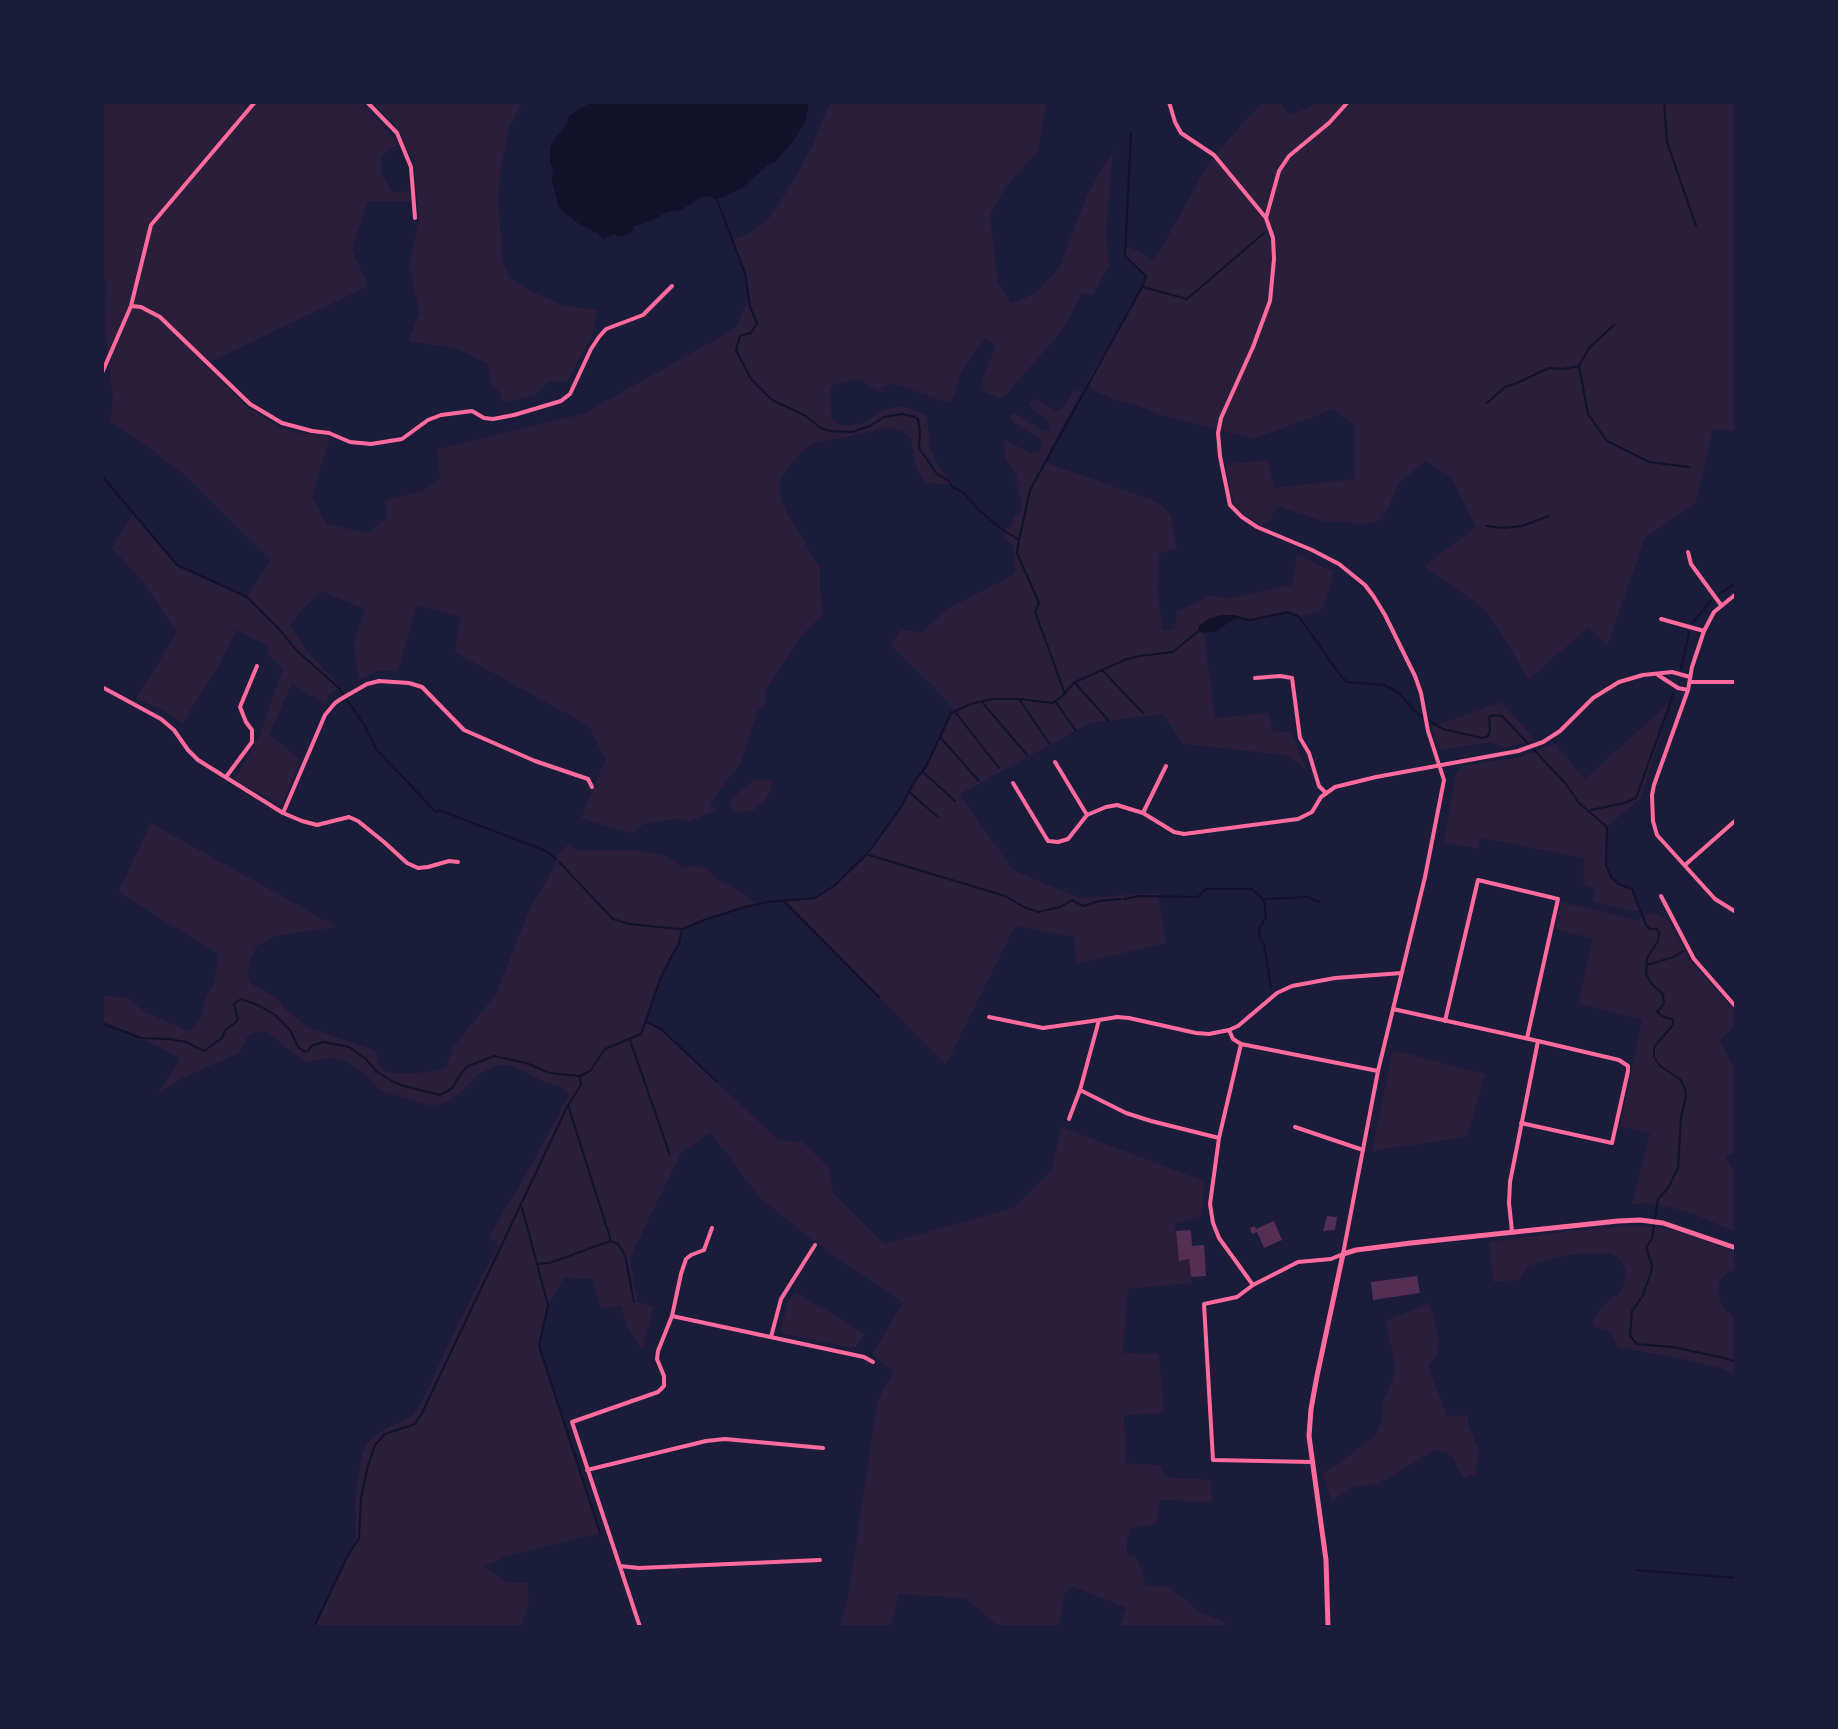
<!DOCTYPE html>
<html>
<head>
<meta charset="utf-8">
<style>
  body { margin:0 }
  #map { position:relative; width:1838px; height:1729px; overflow:hidden; background:#1b1b3a; font-family:"PT Sans",sans-serif }
  canvas { display:block }
  .frame { position:absolute; inset:0; border:104px solid #1b1b3a; pointer-events:none }
</style>
</head>
<body>
<div id="map">
<canvas width="1838" height="1729"></canvas>
<div class="frame"></div>
</div>
<script>
const context = document.querySelector('canvas').getContext('2d');
context.lineJoin = 'round';
function fillPath(path, color) { context.fillStyle = color; context.fill(path, 'evenodd'); }
const shape = rows => new Path2D(rows.map(r => 'M' + r).join(''));
function stroke(path, color, width, dash) { context.strokeStyle = color; context.lineWidth = width; context.lineCap = dash ? 'butt' : 'round'; context.setLineDash(dash || []); context.stroke(path); }
const green = shape([
  [102,102,361,102,399,144,381,156,381,172,392,192,411,191,412,201,368,201,352,250,368,286,204,365,247,407,280,427,296,432,330,437,312,497,327,524,368,533,387,517,385,500,422,491,440,480,437,449,583,414,736,328,748,299,745,273,732,240,750,233,770,217,791,185,813,144,830,102,1046,102,1038,151,1005,188,990,215,998,282,1011,304,1036,293,1059,268,1088,193,1113,150,1106,230,1109,265,1093,295,1082,293,1065,327,1006,395,998,399,992,395,987,395,981,383,996,344,985,339,961,372,954,397,949,403,894,384,884,386,878,391,860,379,834,384,830,391,832,419,838,424,849,426,862,423,886,409,904,406,927,416,930,448,939,468,948,477,949,481,946,485,924,482,916,467,911,438,901,430,887,428,813,444,803,450,781,477,779,491,785,509,820,568,820,589,823,614,803,634,766,690,764,708,758,710,741,762,710,804,716,810,689,822,678,819,645,823,632,834,581,818,605,760,589,726,455,652,460,617,417,605,398,671,378,671,359,680,354,643,365,609,320,591,290,624,305,649,341,687,329,695,325,704,292,684,269,735,301,759,281,806,235,780,260,734,283,669,268,654,267,646,237,630,220,663,182,724,165,711,136,698,177,633,142,581,112,548,134,513,177,565,247,597,271,560,183,474,140,441,110,422,113,399,105,333,106,281,102,279],
  [372,102,523,102,509,127,500,175,498,200,503,263,510,278,531,291,562,305,597,310,592,337,567,381,548,382,534,395,503,403,499,392,491,383,488,364,455,348,408,341,420,313,409,266,419,219,414,161,394,125],
  [1262,102,1279,102,1289,115,1308,108,1316,102,1736,102,1736,431,1713,429,1696,503,1645,538,1607,647,1589,627,1529,679,1486,610,1424,566,1476,527,1451,477,1426,461,1400,482,1382,520,1362,525,1350,522,1324,522,1277,506,1270,521,1261,525,1245,515,1235,505,1230,490,1226,464,1268,460,1274,488,1355,479,1355,426,1334,409,1254,439,1158,414,1131,403,1120,402,1097,392,1086,383,1142,287,1146,277,1125,256,1125,246,1136,250,1152,260,1158,254,1211,159],
  [1074,390,1081,392,1045,460,1050,464,1158,502,1171,515,1177,548,1159,554,1158,592,1162,631,1175,629,1177,611,1198,602,1207,595,1230,598,1292,585,1297,554,1334,572,1323,609,1299,617,1288,612,1250,620,1236,615,1199,631,1204,633,1215,718,1268,713,1274,732,1291,732,1306,769,1286,755,1182,744,1163,714,1090,723,960,794,1013,870,1079,898,1158,893,1166,943,1077,964,1074,937,1015,926,946,1065,784,901,815,898,834,886,867,854,900,809,916,779,926,767,954,711,939,692,890,645,901,630,922,632,947,609,1013,575,1016,569,1012,545,1003,537,1006,528,1012,525,1013,517,1021,512,1021,498,1015,480,1018,475,1005,458,1004,440,1032,453,1039,452,1042,440,1014,423,1010,418,1011,413,1017,414,1043,431,1050,429,1049,422,1029,406,1030,402,1035,399,1056,411,1062,408],
  [1671,701,1641,798,1607,827,1606,865,1611,877,1618,884,1632,889,1640,911,1631,911,1593,902,1595,889,1583,884,1584,858,1481,838,1478,849,1444,842,1456,774,1459,769,1464,766,1520,757,1555,744,1585,779],
  [1502,702,1535,740,1504,748,1491,742,1441,750,1431,727],
  [764,779,771,781,772,788,766,799,754,810,738,812,732,809,730,801,743,788,753,781],
  [151,823,337,927,274,936,257,946,250,960,248,976,251,984,276,997,285,1009,308,1027,376,1051,379,1064,384,1070,391,1073,418,1073,446,1068,453,1047,496,994,530,908,554,868,557,854,570,843,576,851,637,850,665,856,684,868,697,866,707,869,716,878,738,890,757,904,704,920,682,929,679,944,671,957,646,1021,661,1029,779,1141,803,1142,829,1168,833,1193,884,1244,1013,1208,1052,1169,1061,1127,1204,1181,1202,1215,1175,1224,1179,1260,1189,1259,1192,1283,1128,1289,1123,1353,1159,1354,1164,1413,1124,1415,1126,1463,1160,1465,1164,1477,1211,1480,1212,1502,1160,1500,1157,1523,1130,1529,1127,1541,1127,1555,1135,1557,1142,1569,1145,1586,1169,1587,1188,1602,1196,1610,1228,1624,1227,1627,1119,1627,1127,1608,1073,1587,1065,1591,1059,1627,999,1627,966,1598,899,1594,891,1627,826,1627,840,1625,848,1599,877,1402,893,1372,872,1354,903,1303,812,1240,760,1198,710,1132,681,1153,630,1258,637,1302,654,1307,642,1349,627,1326,621,1306,601,1309,592,1279,564,1278,548,1305,539,1346,600,1533,505,1557,483,1567,508,1582,528,1583,529,1605,521,1627,314,1627,356,1538,355,1495,362,1453,370,1439,389,1427,412,1416,421,1404,456,1328,498,1245,489,1236,532,1164,569,1095,559,1086,544,1082,524,1071,509,1065,497,1066,480,1073,458,1095,445,1103,431,1106,378,1090,370,1079,348,1062,334,1058,305,1062,267,1032,252,1033,247,1037,239,1053,182,1078,156,1096,180,1058,141,1038,102,1023,102,995,128,998,145,1012,189,1031,200,1020,206,998,215,980,218,954,118,892],
  [1561,902,1636,920,1652,912,1668,920,1692,963,1736,1012,1736,1025,1720,1040,1736,1072,1736,1152,1725,1156,1736,1176,1736,1232,1691,1213,1669,1207,1650,1203,1632,1204,1650,1133,1620,1127,1642,1020,1578,1003,1593,939,1556,929],
  [1393,1050,1485,1074,1467,1137,1372,1151],
  [1631,1226,1657,1227,1688,1234,1736,1252,1736,1271,1729,1271,1720,1280,1718,1294,1723,1309,1736,1317,1736,1374,1720,1368,1687,1360,1618,1347,1610,1331,1594,1327,1592,1320,1611,1298,1620,1294,1624,1284,1626,1271,1621,1260,1611,1253,1581,1253,1556,1258,1528,1266,1520,1280,1493,1282,1489,1242,1573,1231],
  [796,1292,865,1334,857,1346,852,1348,780,1333,789,1300],
  [1430,1303,1439,1341,1437,1354,1428,1366,1447,1416,1468,1415,1468,1425,1479,1450,1475,1474,1463,1479,1453,1458,1446,1452,1435,1450,1378,1484,1356,1486,1337,1497,1333,1504,1322,1474,1374,1438,1382,1421,1383,1401,1393,1380,1395,1364,1385,1321]
]);
const water = shape([
  [591,102,809,102,805,122,794,140,776,161,768,165,742,188,717,200,708,196,701,197,681,210,667,212,649,222,634,226,632,232,628,234,621,237,613,234,603,239,597,233,579,224,559,208,552,182,553,168,550,164,550,148,554,139,566,126,569,116],
  [1221,615,1236,615,1237,617,1215,632,1204,633,1199,631,1199,626,1208,619]
]);
const stream = shape([
  [1664,102,1667,142,1696,226],
  [717,200,745,273,750,307,757,323,751,333,740,336,736,350,751,379,772,400,804,415,821,428,829,431,852,432,870,426,884,417,902,414,912,416,918,419,920,432,919,448,937,474,949,481],
  [1143,287,1187,299,1264,233],
  [1614,325,1589,348,1579,366,1588,414,1607,441,1649,462,1689,467],
  [1487,403,1505,387,1517,383,1549,368,1563,369,1579,366],
  [102,476,177,565,247,597,280,630,296,650,338,687,365,726,376,749,436,812,439,810,546,851,556,859],
  [951,484,952,487,963,492,977,508,1001,529,1019,540,1017,553,1039,603,1035,612,1065,694],
  [1486,526,1503,528,1522,526,1549,516],
  [1019,540,1030,490,1142,287,1146,276,1125,256,1131,132],
  [1719,594,1736,583],
  [1236,617,1250,620,1288,612,1299,617,1341,676,1347,682,1384,685,1399,693,1417,713,1423,717],
  [1692,623,1711,601],
  [1681,669,1689,632],
  [1102,670,1143,713],
  [1075,683,1109,721],
  [1019,699,1049,743],
  [982,702,1027,755],
  [1056,702,1076,731],
  [956,713,999,768],
  [1428,720,1443,729,1482,738,1488,736,1490,730,1489,717,1494,715,1502,716,1566,784,1579,803,1607,827,1606,865,1611,877,1618,884,1632,889,1646,925,1650,929,1657,929,1659,933,1658,941,1647,958,1646,974,1652,984,1663,994,1664,1004,1657,1012,1662,1016,1673,1020,1673,1025,1654,1047,1654,1057,1660,1066,1680,1079,1685,1089,1686,1097,1681,1117,1678,1168,1668,1188,1658,1199,1655,1219],
  [940,737,979,781],
  [923,772,955,801],
  [909,792,938,817],
  [1591,810,1624,803,1636,798,1674,692],
  [869,855,1005,896,1024,907,1038,912,1060,907,1072,900,1083,906,1099,901,1121,899],
  [559,862,613,919,629,924,680,929],
  [1124,899,1139,896,1198,897,1206,889,1252,889,1264,900,1266,917,1259,929,1260,939,1264,943,1271,988],
  [1266,899,1308,897,1319,902],
  [784,901,879,997],
  [1647,965,1674,957,1683,951],
  [645,1021,661,1029,717,1082],
  [102,1023,141,1038,169,1039,186,1042,204,1051,222,1038,225,1030,234,1024,238,1019,234,1004,241,999,260,1006,275,1015,290,1030,298,1047,305,1052,308,1051,311,1046,323,1042,349,1047,366,1059,377,1072,394,1082,404,1086,440,1095,451,1089,463,1071,468,1066,494,1056,526,1063,550,1073,580,1076,590,1071,605,1049,641,1034,660,980,671,957,679,944,682,929,704,920,744,907,768,902,815,898,834,886,867,854,900,809,916,779,926,767,951,713,971,704,992,699,1019,699,1053,703,1061,697,1075,682,1127,659,1140,656,1173,652,1201,629],
  [630,1040,670,1155],
  [568,1105,611,1241,618,1244,625,1255,634,1302],
  [522,1208,548,1305,539,1346,600,1533],
  [1654,1225,1652,1239,1646,1247,1652,1265,1651,1272,1642,1297,1632,1311,1630,1336,1637,1344,1673,1347,1724,1358,1736,1362],
  [538,1264,549,1263,611,1241],
  [1636,1570,1736,1578],
  [314,1627,348,1555,359,1538,361,1498,368,1465,375,1445,385,1434,415,1424,422,1413,568,1105,581,1085,580,1077]
]);
const building = shape([
  [1327,1216,1337,1217,1335,1230,1323,1231],
  [1274,1221,1282,1240,1264,1248,1257,1232,1252,1234,1250,1228,1255,1226,1256,1229],
  [1191,1230,1192,1246,1204,1245,1206,1276,1191,1277,1189,1259,1179,1261,1176,1231],
  [1417,1276,1420,1293,1373,1300,1371,1282]
]);
const minor = shape([
  [367,102,397,133,411,167,415,218],
  [1169,102,1175,122,1181,133,1214,155,1266,218,1273,238,1274,259,1270,301,1253,347,1221,418,1218,433,1220,456,1230,505,1242,517,1257,527,1312,550,1339,564,1365,585,1374,597,1385,615,1415,676,1421,693,1428,731,1444,780,1425,877,1378,1071,1343,1254,1331,1259,1298,1262,1253,1285,1237,1297,1204,1304,1213,1460,1312,1462],
  [1266,218,1279,171,1289,156,1329,123,1348,102],
  [131,306,141,307,160,317,250,404,282,423,312,431,329,433,350,442,371,444,402,439,428,420,441,415,472,411,484,418,493,419,514,415,561,401,570,394,591,349,599,337,606,329,643,315,672,286],
  [102,373,131,306,151,225,255,102],
  [1688,552,1691,564,1721,605],
  [1736,594,1714,612,1704,631,1692,667,1688,690,1654,785,1652,795,1653,821,1657,835,1715,899,1736,912],
  [1661,619,1704,631],
  [1658,675,1678,688,1688,690],
  [1255,678,1280,676,1292,678,1300,738,1309,753,1319,786,1326,793],
  [1690,682,1736,682],
  [102,687,161,719,174,730,188,750,198,760,283,813,302,821,317,825,349,817,358,821,384,842,407,863,418,868,428,867,449,861,458,862],
  [1055,762,1087,815],
  [226,777,252,742,252,730,246,722,240,707,257,666],
  [1013,783,1048,841,1058,842,1068,839,1087,815,1106,807,1117,805,1143,813,1174,832,1184,834,1298,819,1312,812,1321,797,1335,787,1376,777,1518,751,1543,742,1560,731,1593,698,1619,682,1643,675,1672,672,1690,677],
  [283,813,325,715,335,703,341,699,367,684,379,681,409,683,422,687,464,730,535,761,588,779,592,787],
  [1143,813,1166,766],
  [1685,865,1736,820],
  [1661,896,1694,959,1736,1007],
  [1393,1009,1538,1041,1510,1182,1509,1203,1512,1231],
  [989,1017,1043,1028,1099,1020],
  [1445,1021,1478,880,1558,899,1527,1038],
  [1229,1030,1233,1039,1241,1044,1219,1138,1210,1204,1213,1223,1219,1238,1253,1285],
  [1241,1044,1378,1071],
  [1080,1090,1126,1113,1151,1121,1219,1138],
  [1069,1119,1080,1090,1099,1020,1117,1017,1129,1018,1196,1033,1209,1034,1229,1030,1238,1026,1277,993,1292,986,1335,978,1402,973],
  [1521,1123,1612,1143,1628,1071,1628,1066,1619,1060,1538,1041],
  [1295,1127,1363,1150],
  [672,1316,681,1274,686,1259,691,1255,704,1250,712,1228],
  [771,1337,781,1299,815,1245],
  [587,1470,706,1441,725,1439,823,1448],
  [620,1566,639,1568,820,1560],
  [640,1627,572,1422,658,1392,664,1386,664,1376,657,1359,658,1351,672,1316,864,1357,873,1362]
]);
const secondary = shape([
  [1328,1627,1326,1560,1309,1436,1311,1409,1317,1376,1343,1254,1356,1250,1411,1243,1618,1221,1640,1220,1663,1223,1736,1248]
]);
fillPath(green, '#2a1e3b');
fillPath(water, '#12122b');
stroke(stream, '#12122b', 2);
fillPath(building, '#542f53');
stroke(minor, '#ff6b9d', 4);
stroke(secondary, '#ff6b9d', 5);
</script>
</body>
</html>
